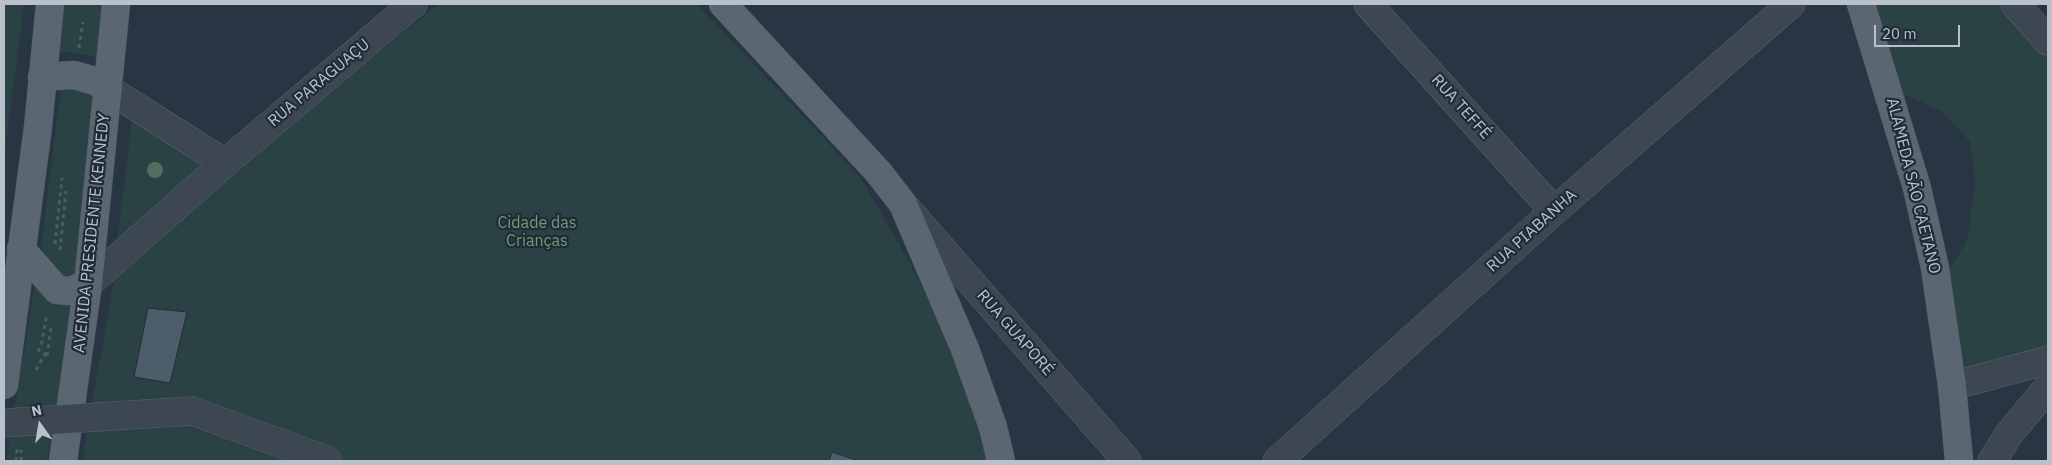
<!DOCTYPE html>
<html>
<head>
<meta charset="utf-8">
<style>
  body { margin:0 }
  #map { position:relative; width:2052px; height:465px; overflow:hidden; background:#283542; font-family:"IBM Plex Sans",sans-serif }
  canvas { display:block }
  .frame { position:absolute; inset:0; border:5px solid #b9c2cb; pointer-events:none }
  .north { position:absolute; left:15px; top:400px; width:50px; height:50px; -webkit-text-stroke:4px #202c37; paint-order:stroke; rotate:347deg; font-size:14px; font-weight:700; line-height:20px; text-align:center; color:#b9c2cb }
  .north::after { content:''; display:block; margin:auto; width:18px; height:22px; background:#b9c2cb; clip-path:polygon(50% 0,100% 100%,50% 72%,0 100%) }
  .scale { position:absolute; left:1874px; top:25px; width:86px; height:22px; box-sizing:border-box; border:2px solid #b9c2cb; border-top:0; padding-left:6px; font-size:15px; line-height:18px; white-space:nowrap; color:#b9c2cb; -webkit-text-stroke:4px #202c37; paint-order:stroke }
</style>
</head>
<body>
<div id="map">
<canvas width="2052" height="465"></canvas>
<div class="frame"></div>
<div class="north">N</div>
<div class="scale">20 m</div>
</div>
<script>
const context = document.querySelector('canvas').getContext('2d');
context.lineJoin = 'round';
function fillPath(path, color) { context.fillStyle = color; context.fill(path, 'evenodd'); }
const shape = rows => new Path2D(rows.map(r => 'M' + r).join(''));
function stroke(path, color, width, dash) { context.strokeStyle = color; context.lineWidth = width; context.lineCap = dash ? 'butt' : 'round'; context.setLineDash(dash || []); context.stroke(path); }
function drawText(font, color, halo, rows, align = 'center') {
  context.font = font + ' "IBM Plex Sans",sans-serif'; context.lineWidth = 4.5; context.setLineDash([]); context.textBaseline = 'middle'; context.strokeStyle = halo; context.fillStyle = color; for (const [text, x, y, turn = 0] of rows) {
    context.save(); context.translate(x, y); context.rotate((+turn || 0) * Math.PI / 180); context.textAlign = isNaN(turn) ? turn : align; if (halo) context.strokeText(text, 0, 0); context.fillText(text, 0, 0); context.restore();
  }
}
const green = shape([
  [4,4,24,4,4,159],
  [64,4,104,4,99,57,58,51],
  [438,4,697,4,861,178,907,258,969,381,991,461,82,461,115,274,243,164],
  [1869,4,1998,4,2048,58,2048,351,1960,375,1943,279,1967,241,1975,184,1970,142,1943,112,1897,91],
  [64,62,100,67,88,207,47,461,6,461,41,248],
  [132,121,210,163,117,241]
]);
const building = shape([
  [148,308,187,312,170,383,134,377,148,308],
  [832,452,859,461,829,461,832,452]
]);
const path = shape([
  [79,48,83,22],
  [55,244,62,178],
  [60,250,66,191],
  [38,352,41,346,47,314],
  [47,356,51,328],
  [36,370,46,352],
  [16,461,17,449],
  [21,461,21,450]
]);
const minor = shape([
  [1368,4,1554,211],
  [2015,4,2048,41],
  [108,89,225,163],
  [908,210,1127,461],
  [88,284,225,163,413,4],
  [1952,386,2048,360],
  [1277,461,1554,211,1791,4],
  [1992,461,2009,434,2048,387]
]);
const major = shape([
  [723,4,879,173,903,204,965,349,993,427,1001,461],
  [1861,4,1917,188,1935,268,1952,386,1959,461],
  [42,77,74,75,95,81,108,89],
  [21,249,57,290,70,291,88,284],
  [4,385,38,127,50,4],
  [63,461,88,284,116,4]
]);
const minorBridge = shape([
  [4,423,192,411,329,461]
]);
const trees = [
  [155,170]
];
const streetNames = [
  ["RUA PARAGUAÇU",319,83,-40],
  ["RUA TEFFÉ",1461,107,48],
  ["ALAMEDA SÃO CAETANO",1913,186,76],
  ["RUA PIABANHA",1532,231,-42],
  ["AVENIDA PRESIDENTE KENNEDY",92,233,-84],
  ["RUA GUAPORÉ",1015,333,49]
];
const parkNames = [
  ["Cidade das",537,223],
  ["Crianças",537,241]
];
fillPath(green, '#2a4243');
fillPath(building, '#4e5d6a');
stroke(building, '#222e39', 1);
stroke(minor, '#5a656f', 29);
stroke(major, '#46505b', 29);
stroke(path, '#485e5f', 3, [4, 4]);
stroke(minor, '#3c4752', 28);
stroke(major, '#5a6671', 28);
stroke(minorBridge, '#5a656f', 29, []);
stroke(minorBridge, '#3c4752', 28);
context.fillStyle = '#506e5f';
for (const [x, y] of trees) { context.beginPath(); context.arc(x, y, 8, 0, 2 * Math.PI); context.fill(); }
drawText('16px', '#b9c2cb', '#202c37', streetNames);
drawText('16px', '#719c77', '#202c37', parkNames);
</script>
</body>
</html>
